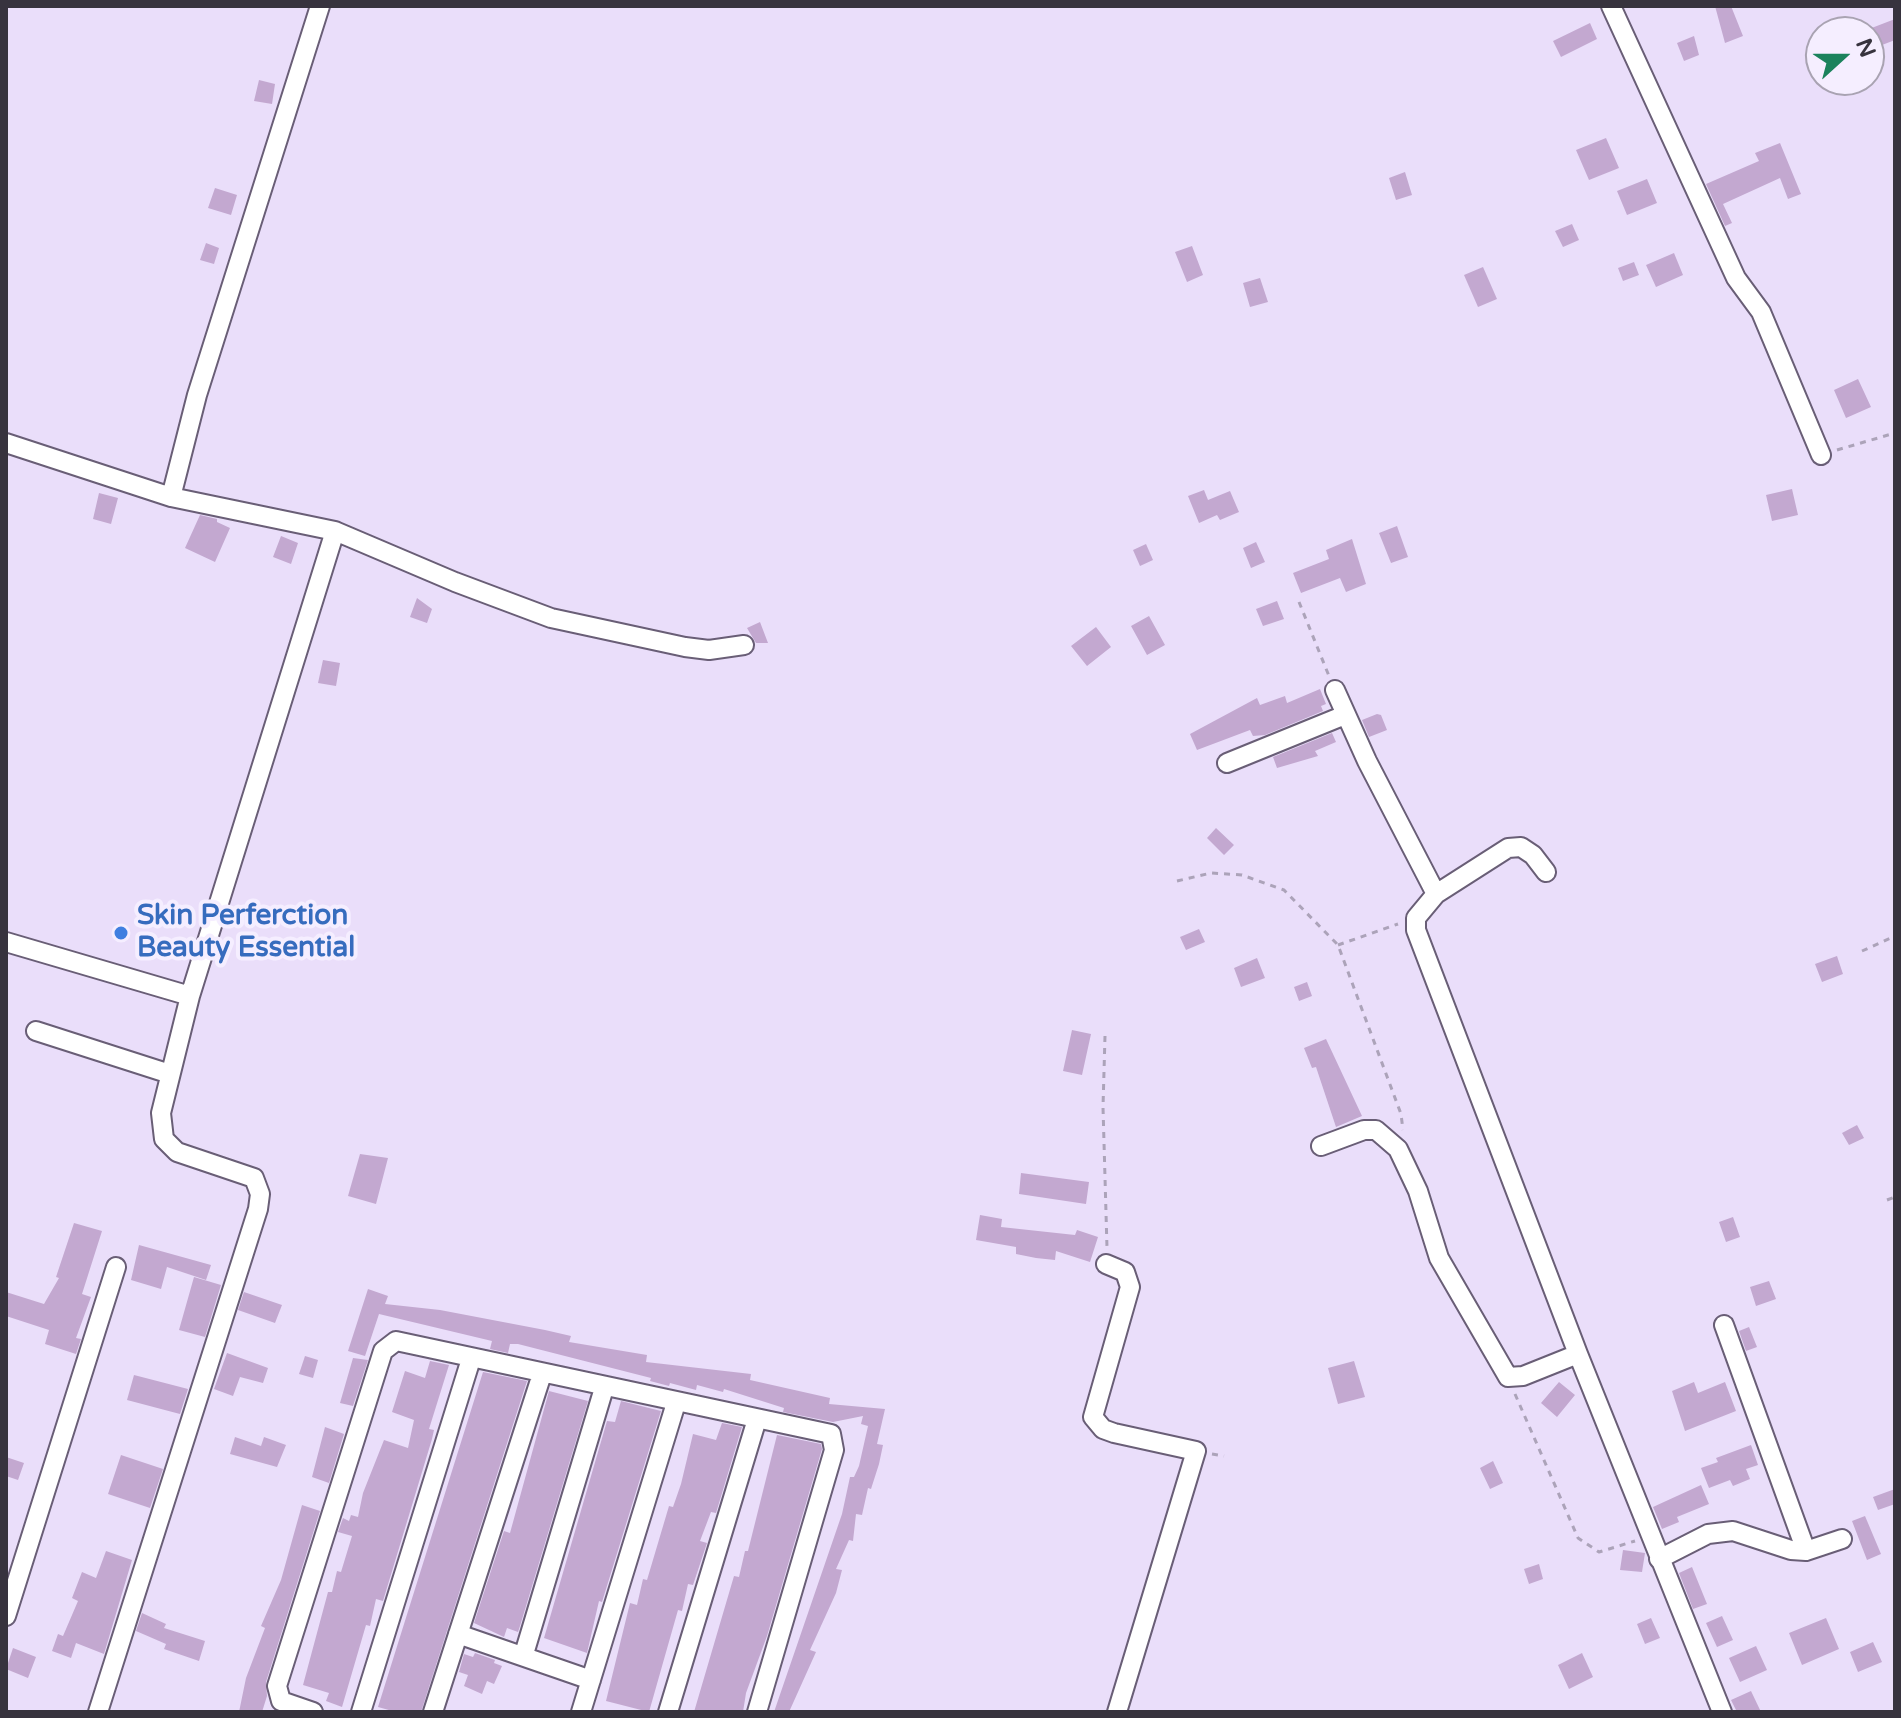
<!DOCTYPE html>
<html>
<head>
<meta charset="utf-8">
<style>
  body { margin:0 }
  #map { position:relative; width:1901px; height:1718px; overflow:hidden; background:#eadefa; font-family:"Varela Round",sans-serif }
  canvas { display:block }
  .frame { position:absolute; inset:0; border:8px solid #37333e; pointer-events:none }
  .north { position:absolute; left:1805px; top:16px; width:80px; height:80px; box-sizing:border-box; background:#f5eeff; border:2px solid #a9a3b2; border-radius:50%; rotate:69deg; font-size:22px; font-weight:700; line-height:32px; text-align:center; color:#37333e }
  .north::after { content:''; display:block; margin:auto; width:28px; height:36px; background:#1b825c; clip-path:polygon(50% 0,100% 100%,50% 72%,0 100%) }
</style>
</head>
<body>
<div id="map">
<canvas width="1901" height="1718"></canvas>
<div class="frame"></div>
<div class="north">N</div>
</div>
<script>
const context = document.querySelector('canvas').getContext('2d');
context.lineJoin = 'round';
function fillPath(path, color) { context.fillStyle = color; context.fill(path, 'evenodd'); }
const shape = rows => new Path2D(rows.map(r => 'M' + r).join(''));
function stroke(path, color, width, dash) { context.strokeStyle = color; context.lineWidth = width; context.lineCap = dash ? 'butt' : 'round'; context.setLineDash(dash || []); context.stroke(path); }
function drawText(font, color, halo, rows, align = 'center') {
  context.font = font + ' "Varela Round",sans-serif'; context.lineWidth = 8; context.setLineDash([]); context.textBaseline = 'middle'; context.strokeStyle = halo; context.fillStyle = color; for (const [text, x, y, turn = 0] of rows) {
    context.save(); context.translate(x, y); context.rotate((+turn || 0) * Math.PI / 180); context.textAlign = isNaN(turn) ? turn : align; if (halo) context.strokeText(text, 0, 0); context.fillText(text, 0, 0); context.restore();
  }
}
const building = shape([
  [1715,6,1731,6,1743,36,1725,43],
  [1895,19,1895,40,1869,50,1869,29],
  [1590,23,1597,39,1561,57,1553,41],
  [1694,36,1699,55,1684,61,1677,43],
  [259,80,275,84,272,104,254,101],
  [1606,138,1619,168,1589,180,1576,150],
  [1780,143,1801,194,1788,199,1780,178,1723,204,1732,223,1725,226,1706,184,1759,161,1755,153],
  [1405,172,1412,195,1396,200,1389,178],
  [1647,179,1657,203,1627,215,1617,191],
  [215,188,237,195,231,215,208,208],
  [1572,224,1579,240,1563,247,1555,231],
  [206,243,219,248,214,264,200,260],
  [1192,246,1203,275,1187,282,1175,252],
  [1674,253,1683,275,1656,287,1646,265],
  [1634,262,1639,275,1623,281,1618,268],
  [1483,267,1497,299,1478,307,1464,275],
  [1260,278,1268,302,1250,307,1243,283],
  [1858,379,1871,407,1846,418,1834,390],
  [1792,489,1798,515,1772,521,1766,495],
  [1204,490,1208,500,1230,491,1239,512,1220,520,1217,515,1199,523,1188,496],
  [99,493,118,498,111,524,93,519],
  [200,515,217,519,217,522,230,528,215,562,185,548],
  [1397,526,1408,557,1391,563,1379,533],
  [281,536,298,543,291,564,273,557],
  [1352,539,1366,584,1346,592,1340,578,1301,593,1293,573,1329,559,1326,550],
  [1256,542,1265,562,1251,568,1243,548],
  [1146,544,1153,560,1140,566,1133,550],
  [417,598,432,609,427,623,410,617],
  [1277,601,1284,619,1263,626,1256,609],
  [1149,616,1165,645,1147,655,1131,626],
  [760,622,768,643,756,643,747,628],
  [1096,627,1111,647,1087,666,1071,646],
  [323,660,340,663,336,686,318,683],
  [1320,689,1326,704,1321,706,1323,711,1265,735,1253,736,1250,730,1197,750,1190,734,1257,698,1260,705,1285,696,1287,703],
  [1377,714,1381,715,1387,730,1369,737,1362,720],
  [1332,733,1336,742,1315,751,1318,756,1277,768,1273,757],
  [1216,828,1234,845,1224,855,1207,838],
  [1199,929,1205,942,1186,950,1180,937],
  [1837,956,1843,974,1822,982,1815,964],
  [1257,958,1265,978,1241,987,1234,968],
  [1307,982,1312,996,1299,1001,1294,987],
  [1072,1030,1091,1034,1082,1075,1063,1071],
  [1326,1039,1362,1116,1336,1127,1316,1067,1312,1068,1304,1048],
  [1857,1125,1864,1138,1849,1145,1842,1133],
  [360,1154,388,1158,376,1204,348,1196],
  [1021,1173,1089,1182,1086,1204,1019,1194],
  [980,1215,1002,1219,1001,1227,1075,1235,1077,1230,1098,1237,1090,1262,1056,1251,1055,1260,1036,1258,1016,1254,1016,1247,976,1240],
  [1733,1217,1740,1237,1726,1242,1719,1222],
  [74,1223,102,1231,82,1294,91,1297,76,1338,81,1339,76,1354,45,1344,49,1330,6,1316,6,1292,44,1304,59,1278,56,1277],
  [139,1245,211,1265,206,1280,167,1267,161,1289,131,1280],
  [194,1277,221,1285,205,1337,179,1330],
  [1769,1281,1776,1299,1756,1306,1750,1287],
  [368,1289,388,1296,385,1304,440,1310,545,1330,571,1336,569,1342,647,1355,646,1362,751,1374,750,1380,830,1398,829,1404,885,1409,877,1444,883,1445,879,1464,871,1489,868,1488,862,1515,856,1514,853,1541,849,1540,836,1569,842,1570,836,1593,810,1650,816,1652,789,1712,774,1712,842,1514,850,1477,854,1477,859,1466,868,1426,861,1424,863,1416,833,1422,783,1412,784,1408,724,1389,723,1392,697,1385,696,1390,670,1383,669,1386,650,1381,651,1378,518,1344,510,1344,508,1353,490,1349,492,1341,379,1314,365,1356,348,1351],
  [244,1292,282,1305,275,1323,238,1310],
  [1749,1327,1757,1347,1746,1351,1739,1331],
  [227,1353,268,1368,263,1383,240,1377,233,1396,214,1389],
  [305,1356,318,1360,313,1378,299,1374],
  [353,1358,368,1360,353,1406,340,1403],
  [430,1361,449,1365,429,1429,434,1430,432,1439,383,1601,376,1599,370,1626,366,1625,342,1707,326,1701,329,1693,303,1685,328,1592,332,1592,337,1571,341,1572,352,1536,338,1532,343,1518,349,1521,351,1515,358,1517,363,1493,384,1440,408,1448,414,1420,392,1412,405,1371,425,1378],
  [1354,1361,1365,1397,1338,1404,1328,1368],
  [483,1372,527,1381,421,1712,396,1712,378,1707],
  [134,1375,188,1389,180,1414,127,1400],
  [1559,1382,1575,1395,1557,1417,1541,1403],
  [1694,1382,1698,1393,1725,1382,1736,1411,1685,1431,1672,1391],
  [549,1391,588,1401,520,1626,518,1632,507,1628,504,1637,474,1623,504,1531,510,1533],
  [621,1401,661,1411,602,1602,599,1601,587,1653,544,1638,607,1421,615,1422],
  [722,1423,742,1427,716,1513,711,1512,700,1541,707,1543,693,1585,688,1584,682,1611,678,1610,649,1712,606,1701,630,1603,637,1605,643,1579,647,1580,669,1506,673,1507,681,1484,693,1434,716,1440],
  [325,1427,344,1434,329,1483,312,1477],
  [777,1435,821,1444,822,1449,767,1636,746,1693,743,1712,694,1712,734,1576,739,1577,745,1551,748,1551],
  [235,1437,261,1446,264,1437,286,1445,277,1467,230,1454],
  [1751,1445,1758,1465,1746,1469,1750,1479,1733,1486,1730,1480,1709,1488,1701,1468,1718,1462,1716,1458],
  [121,1455,163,1469,150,1508,108,1494],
  [6,1457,24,1463,18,1480,6,1476],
  [1493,1461,1503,1483,1490,1489,1480,1468],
  [1701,1485,1709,1504,1677,1517,1679,1522,1662,1529,1653,1507],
  [1895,1489,1895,1504,1878,1510,1873,1497],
  [302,1505,320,1511,266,1682,267,1696,262,1712,239,1712,246,1678,265,1628,261,1626,281,1580],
  [1865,1516,1881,1554,1867,1560,1852,1521],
  [1623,1550,1645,1553,1642,1572,1620,1570],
  [106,1551,132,1560,104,1654,76,1643,71,1658,52,1651,58,1634,63,1636,78,1601,72,1598,82,1572,96,1578],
  [1539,1564,1543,1579,1529,1584,1524,1569],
  [1692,1567,1707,1604,1693,1609,1679,1573],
  [142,1613,166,1624,164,1628,205,1641,199,1661,164,1649,166,1644,136,1631],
  [1722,1616,1733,1640,1717,1647,1706,1623],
  [1651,1618,1660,1638,1645,1644,1637,1624],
  [1826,1618,1839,1649,1802,1665,1789,1633],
  [1873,1642,1882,1662,1858,1672,1850,1652],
  [1756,1646,1767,1670,1740,1682,1729,1658],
  [13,1648,36,1657,28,1678,6,1669],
  [475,1653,495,1660,494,1663,502,1666,494,1684,487,1681,482,1694,464,1686,468,1675,459,1672,464,1654,473,1657],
  [1582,1653,1593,1677,1569,1689,1558,1665],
  [1751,1691,1761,1712,1737,1712,1731,1700]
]);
const path = shape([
  [1837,450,1895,433],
  [1299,602,1329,676],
  [1177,881,1211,873,1242,875,1284,890,1338,945,1401,1114,1403,1130],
  [1338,945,1398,924],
  [1862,951,1895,936],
  [1105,1036,1103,1107,1107,1248],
  [1887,1200,1895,1197],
  [1515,1394,1578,1538,1599,1552,1635,1541],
  [1212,1454,1224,1456]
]);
const street = shape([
  [1611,6,1736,278,1761,312,1821,455],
  [6,443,171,497,335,531,455,582,551,618,685,647,709,650,744,645],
  [171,497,197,395,320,6],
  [1335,690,1367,761,1436,894],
  [1227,763,1345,715],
  [1546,872,1533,855,1521,847,1508,848,1436,894,1416,918,1416,930,1578,1354,1722,1712],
  [6,942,190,996],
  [36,1031,170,1074],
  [1321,1146,1364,1130,1376,1130,1398,1149,1418,1191,1439,1258,1508,1377,1523,1376,1578,1354],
  [1106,1264,1125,1272,1130,1287,1093,1417,1103,1429,1114,1433,1196,1451,1117,1712],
  [1724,1325,1806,1551],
  [1659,1559,1708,1534,1733,1531,1791,1550,1806,1551,1842,1539],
  [6,1616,116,1267],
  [458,1634,591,1680],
  [524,1654,604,1388],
  [98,1712,258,1209,260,1194,254,1178,177,1152,164,1139,161,1113,190,996,335,531],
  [313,1712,281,1701,277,1686,383,1351,396,1341,831,1434,834,1450,757,1712],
  [361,1712,471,1359],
  [433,1712,542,1374],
  [581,1712,676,1403],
  [668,1712,757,1419]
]);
const markers = [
  [121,933,8,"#3f7fe0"]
];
const shopNames = [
  ["Skin Perferction",137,917],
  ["Beauty Essential",137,949]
];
fillPath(building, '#c3a8d0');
stroke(street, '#695e76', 22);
stroke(path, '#aca3b9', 3, [6, 6]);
stroke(street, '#fff', 18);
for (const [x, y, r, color] of markers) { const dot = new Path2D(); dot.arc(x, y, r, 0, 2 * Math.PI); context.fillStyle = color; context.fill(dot); stroke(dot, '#f5eeff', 3); }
drawText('bold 28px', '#366cbe', '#f5eeff', shopNames, 'left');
</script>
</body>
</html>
